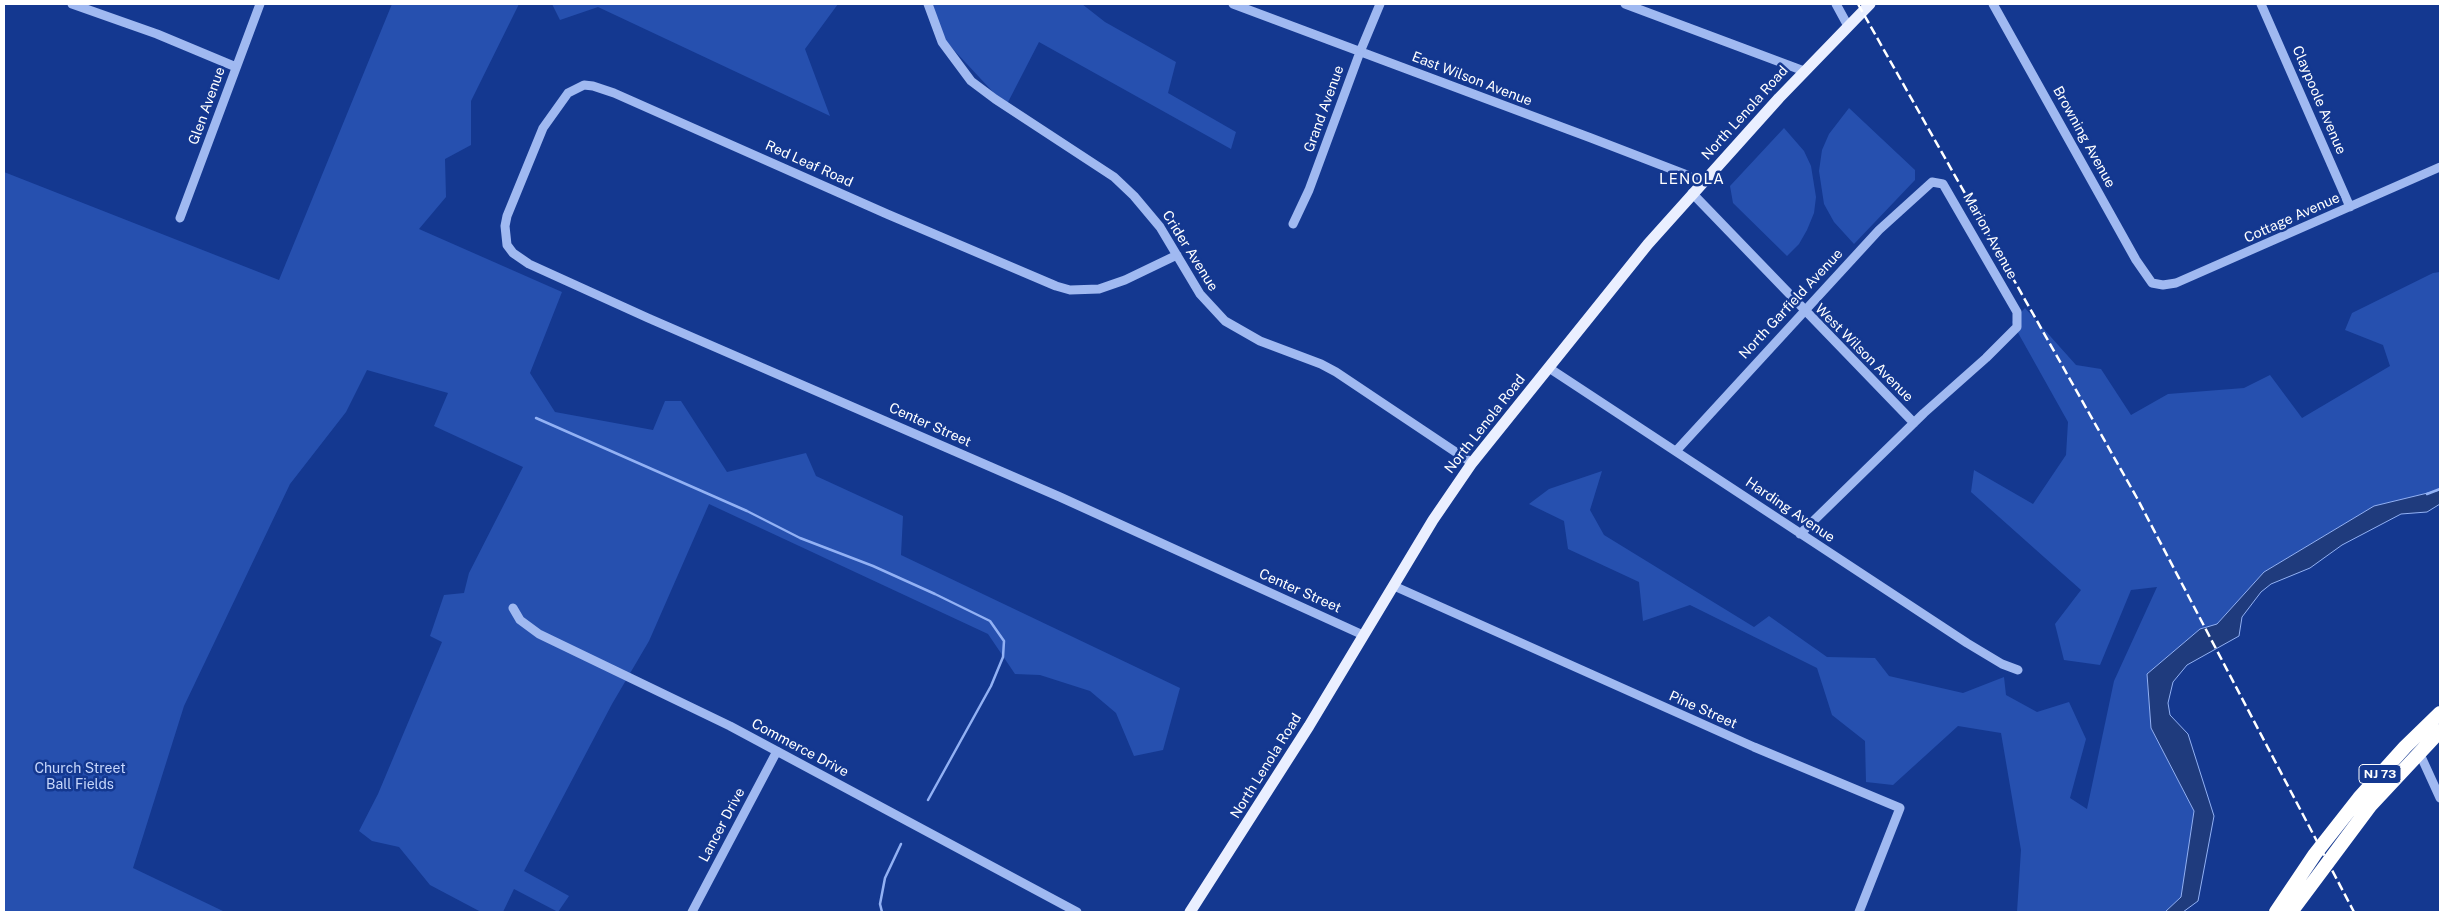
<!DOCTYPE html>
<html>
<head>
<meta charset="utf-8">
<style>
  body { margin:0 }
  #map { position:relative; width:2444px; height:916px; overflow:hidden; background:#143890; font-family:"Public Sans",sans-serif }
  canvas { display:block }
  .frame { position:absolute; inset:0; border:5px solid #fff; pointer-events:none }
</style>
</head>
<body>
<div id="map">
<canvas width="2444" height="916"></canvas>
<div class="frame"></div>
</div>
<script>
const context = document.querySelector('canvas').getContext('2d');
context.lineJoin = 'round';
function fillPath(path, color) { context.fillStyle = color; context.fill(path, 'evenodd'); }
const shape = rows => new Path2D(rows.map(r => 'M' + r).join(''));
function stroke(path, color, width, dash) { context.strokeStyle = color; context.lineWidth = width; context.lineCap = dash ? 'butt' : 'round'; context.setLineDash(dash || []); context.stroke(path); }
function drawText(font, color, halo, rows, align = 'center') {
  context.font = font + ' "Public Sans",sans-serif'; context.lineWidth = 5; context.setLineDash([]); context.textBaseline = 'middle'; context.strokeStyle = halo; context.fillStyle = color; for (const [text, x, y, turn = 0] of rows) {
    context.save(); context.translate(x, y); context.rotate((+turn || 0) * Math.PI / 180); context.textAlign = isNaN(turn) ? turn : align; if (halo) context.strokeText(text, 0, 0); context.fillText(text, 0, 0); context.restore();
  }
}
const green = shape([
  [392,4,519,4,471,101,471,145,445,159,446,197,419,229,562,292,530,373,555,412,653,430,665,401,681,401,727,472,806,453,816,476,903,516,901,555,1180,688,1163,750,1134,756,1116,713,1090,691,1040,675,1015,674,988,634,709,504,649,641,612,704,524,871,569,896,558,912,514,889,503,912,481,912,430,885,399,847,372,841,359,831,378,794,442,642,430,636,444,595,464,593,469,573,523,467,434,426,448,393,367,370,346,412,290,484,184,706,133,868,225,912,4,912,4,172,279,280],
  [552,4,838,4,805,49,830,116,598,7,560,20],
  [932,4,1082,4,1105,22,1176,62,1168,93,1236,132,1231,149,1039,42,1006,106,939,34],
  [1849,108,1915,170,1915,180,1854,244,1834,222,1824,204,1819,171,1822,150,1829,134],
  [1784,128,1804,151,1811,166,1816,197,1814,213,1807,230,1799,244,1787,256,1733,203,1730,186],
  [2440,272,2440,490,2374,506,2264,572,2217,624,2200,629,2147,674,2151,728,2194,811,2181,897,2165,912,2017,912,2021,850,2001,733,1958,726,1893,785,1866,782,1865,741,1832,715,1817,668,1690,605,1643,621,1639,582,1568,549,1564,521,1529,504,1549,489,1602,471,1590,510,1604,535,1754,627,1769,616,1827,657,1875,658,1889,676,1963,693,2004,677,2006,695,2037,712,2069,702,2086,739,2070,798,2087,809,2114,681,2157,587,2131,590,2100,665,2064,660,2055,624,2081,590,1971,492,1974,470,2033,504,2066,455,2068,422,2012,322,2025,308,2076,365,2101,369,2131,415,2168,394,2244,388,2270,375,2302,418,2390,366,2383,345,2345,330,2352,313,2433,273]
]);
const water = shape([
  [2440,490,2440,504,2427,512,2401,514,2342,545,2310,568,2271,584,2261,592,2242,617,2239,636,2187,665,2173,682,2168,703,2170,715,2188,734,2214,816,2198,901,2183,912,2165,912,2181,897,2194,811,2151,728,2147,674,2200,629,2217,624,2264,572,2374,506,2440,490]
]);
const stream = shape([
  [536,418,747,511,800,538,873,566,935,594,990,621,1004,641,1003,657,991,686,928,800],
  [2427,494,2440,489],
  [882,912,880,904,885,878,901,844]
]);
const minor = shape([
  [72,4,157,34,236,67],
  [928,4,942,42,971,81,995,99,1114,177,1134,196,1160,227,1200,294,1225,321,1260,341,1321,364,1336,372,1472,463],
  [1233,4,1591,138,1687,175,1701,184],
  [1625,4,1804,71],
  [1836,4,1848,26],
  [1993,4,2136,260,2152,283,2163,285,2176,283,2440,167],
  [2261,4,2350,207],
  [1692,193,1914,423],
  [180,218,260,4],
  [1293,224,1309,190,1360,52,1380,4],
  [1177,255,1125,280,1099,289,1070,290,1056,286,887,214,614,93,593,86,584,85,568,93,543,128,507,216,505,226,507,245,513,253,529,264,648,318,1060,497,1363,635],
  [1549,368,1967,643,2002,664,2018,670],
  [1676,451,1879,230,1932,182,1943,184,2017,312,2017,327,1986,358,1924,413,1800,534],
  [1394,586,1754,747,1900,808,1859,912],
  [513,608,520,620,539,634,730,726,1077,912],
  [2419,752,2440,798],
  [692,912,777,751]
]);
const major = shape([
  [1190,912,1309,726,1433,520,1472,463,1648,244,1779,98,1870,4]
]);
const highway = shape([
  [2276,912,2315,854,2359,798,2405,747,2440,713],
  [2291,912,2370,806,2440,731]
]);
const rail = shape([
  [1858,4,2137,498,2354,912]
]);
const shields = [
  [2380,774,42]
];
const shieldNames = [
  ["NJ 73",2380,774]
];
const streetNames = [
  ["East Wilson Avenue",1472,79,21],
  ["Claypoole Avenue",2319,100,67],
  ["Glen Avenue",207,106,-70],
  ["Grand Avenue",1324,109,-70],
  ["North Lenola Road",1745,113,-48],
  ["Browning Avenue",2084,137,61],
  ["Red Leaf Road",809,164,24],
  ["Cottage Avenue",2292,218,-24],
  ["Marion Avenue",1990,236,61],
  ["Crider Avenue",1190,251,58],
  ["North Garfield Avenue",1791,304,-47],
  ["West Wilson Avenue",1864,353,45],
  ["North Lenola Road",1485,424,-52],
  ["Center Street",930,425,24],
  ["Harding Avenue",1790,510,34],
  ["Center Street",1300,591,24],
  ["Pine Street",1703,710,24],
  ["Commerce Drive",800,748,28],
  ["North Lenola Road",1266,766,-58],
  ["Lancer Drive",722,825,-62]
];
const parkNames = [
  ["Church Street",80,769],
  ["Ball Fields",80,785]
];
const neighbourhoodNames = [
  ["LENOLA",1692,179]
];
fillPath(green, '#2650af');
fillPath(water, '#1f3b7d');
stroke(water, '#92b1f4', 1);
stroke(stream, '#92b1f4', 2.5);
stroke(minor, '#a0b9f1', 9);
stroke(major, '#eaefff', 11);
stroke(highway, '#fff', 14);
stroke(rail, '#fff', 2.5, [9, 4]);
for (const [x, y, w] of shields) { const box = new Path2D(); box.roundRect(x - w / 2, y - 9.5, w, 19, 4); context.fillStyle = '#143890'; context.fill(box); stroke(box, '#fff', 1); }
drawText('bold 12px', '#fff', null, shieldNames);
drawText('14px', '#fff', '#143890', streetNames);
drawText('14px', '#c7d7fc', '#143890', parkNames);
context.letterSpacing = '1px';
drawText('15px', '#fff', '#143890', neighbourhoodNames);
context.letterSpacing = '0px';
</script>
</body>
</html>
